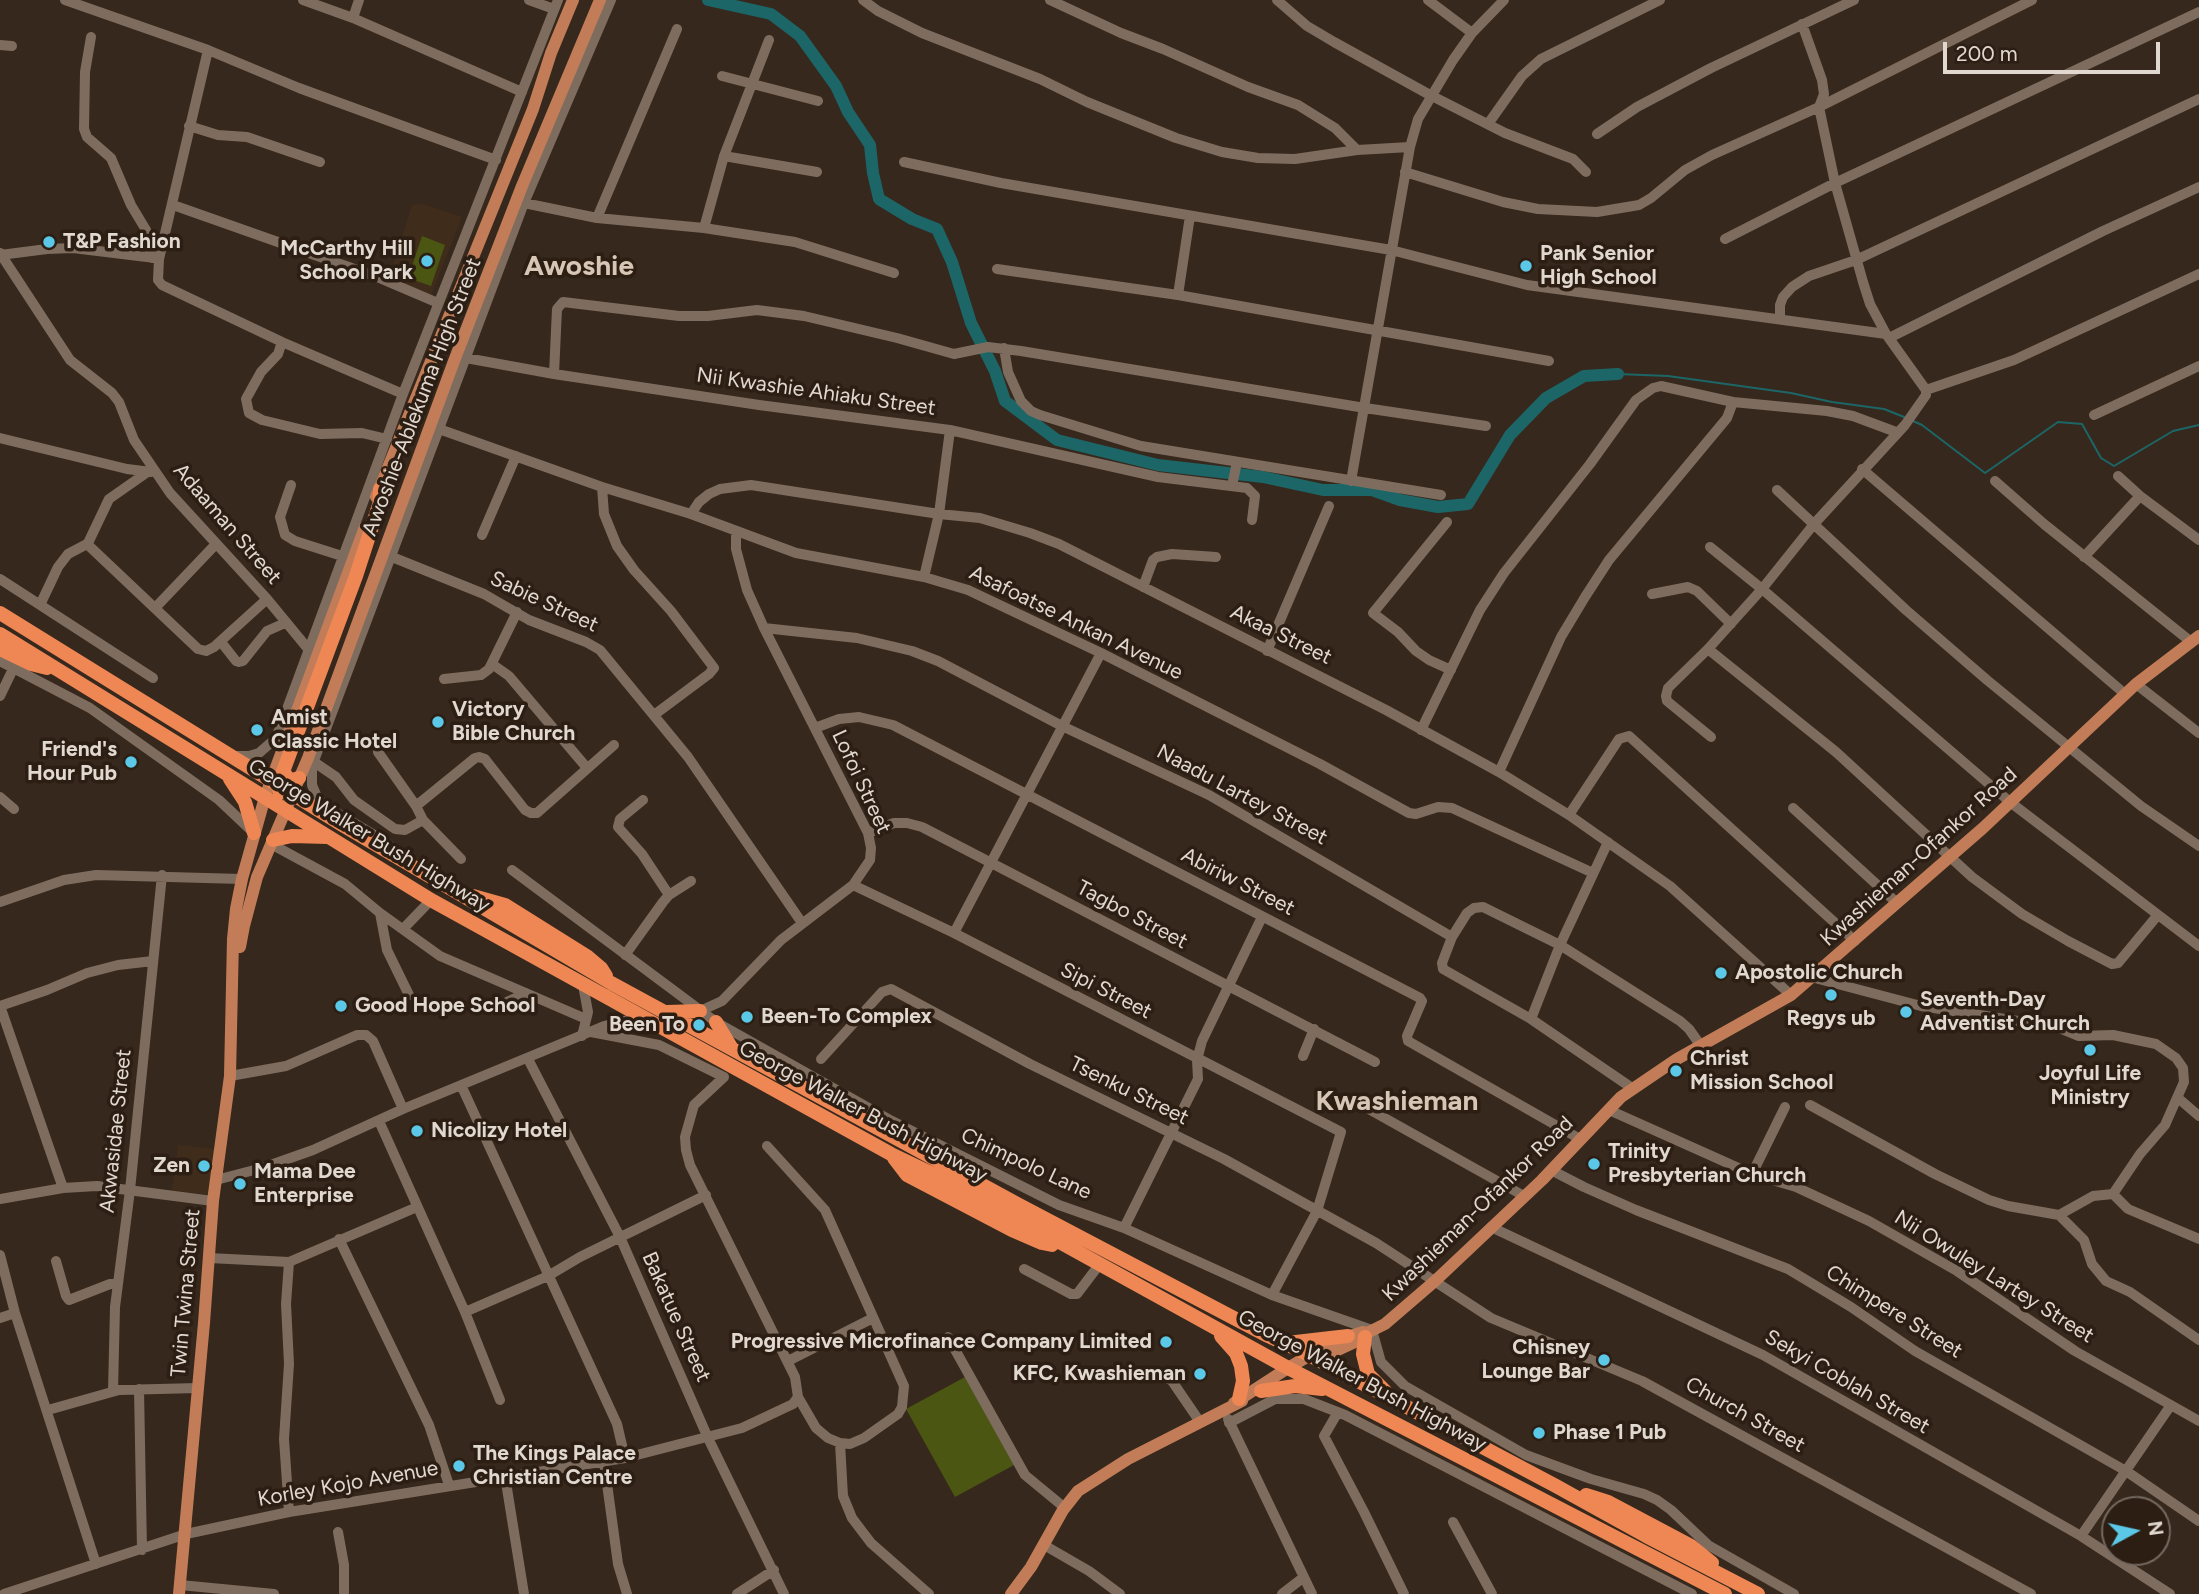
<!DOCTYPE html>
<html>
<head>
<meta charset="utf-8">
<style>
  body { margin:0 }
  #map { position:relative; width:2199px; height:1594px; overflow:hidden; background:#36281c; font-family:Figtree,sans-serif }
  canvas { display:block }
  .north { position:absolute; left:2101px; top:1496px; width:70px; height:70px; box-sizing:border-box; background:#2c1e13; border:2px solid #74685f; border-radius:50%; rotate:82deg; font-size:19px; font-weight:700; line-height:28px; text-align:center; color:#e1d8d0 }
  .north::after { content:''; display:block; margin:auto; width:24px; height:32px; background:#5bc8e7; clip-path:polygon(50% 0,100% 100%,50% 72%,0 100%) }
  .scale { position:absolute; left:1943px; top:42px; width:217px; height:32px; box-sizing:border-box; border:4px solid #e1d8d0; border-top:0; padding-left:9px; font-size:21px; line-height:24px; white-space:nowrap; color:#e1d8d0; -webkit-text-stroke:5px #2c1e13; paint-order:stroke }
</style>
</head>
<body>
<div id="map">
<canvas width="2199" height="1594"></canvas>
<div class="north">N</div>
<div class="scale">200 m</div>
</div>
<script>
const context = document.querySelector('canvas').getContext('2d');
context.lineJoin = 'round';
function fillPath(path, color) { context.fillStyle = color; context.fill(path, 'evenodd'); }
const shape = rows => new Path2D(rows.map(r => 'M' + r).join(''));
function stroke(path, color, width, dash) { context.strokeStyle = color; context.lineWidth = width; context.lineCap = dash ? 'butt' : 'round'; context.setLineDash(dash || []); context.stroke(path); }
function drawText(font, color, halo, rows, align = 'center') {
  context.font = font + ' Figtree,sans-serif'; context.lineWidth = 7; context.setLineDash([]); context.textBaseline = 'middle'; context.strokeStyle = halo; context.fillStyle = color; for (const [text, x, y, turn = 0] of rows) {
    context.save(); context.translate(x, y); context.rotate((+turn || 0) * Math.PI / 180); context.textAlign = isNaN(turn) ? turn : align; if (halo) context.strokeText(text, 0, 0); context.fillText(text, 0, 0); context.restore();
  }
}
const built = shape([
  [423,204,462,217,431,296,389,278,412,205],
  [178,1145,217,1149,211,1195,172,1190]
]);
const green = shape([
  [422,236,445,245,431,286,408,278],
  [965,1377,1014,1465,955,1497,906,1409]
]);
const stream = shape([
  [1618,374,1668,376,1791,393,1832,402,1884,409,1904,417],
  [1913,421,1922,425,1985,473,2058,422,2082,424,2101,458,2114,466,2173,431,2199,425]
]);
const river = shape([
  [708,0,771,14,800,36,836,86,848,112,870,145,873,173,879,199,912,219,937,229,952,262,971,323,995,371,1005,401,1057,440,1158,465,1263,477,1323,490,1372,490,1400,500,1438,507,1468,504,1510,435,1546,398,1584,376,1618,374]
]);
const minor = shape([
  [65,0,208,50,299,88,496,160],
  [303,0,353,18,522,92],
  [529,0,554,9],
  [863,0,878,11,922,33,1040,79,1087,102,1176,138,1222,152,1258,158,1295,159,1357,150,1410,147],
  [1050,0,1121,33,1163,49,1248,87,1298,105,1335,128,1357,150],
  [1277,0,1307,26,1334,42,1430,95,1505,133,1573,159,1586,172],
  [1428,0,1472,33],
  [353,18,359,0],
  [1802,24,1822,80,1824,94,1819,107,1835,183,1863,282,1870,304,1886,334,1926,390],
  [91,37,85,72,84,129,87,137,111,158,131,205,146,230,152,258],
  [0,45,12,46],
  [208,50,159,259,158,280,162,285,282,342,403,394],
  [722,76,818,101],
  [1488,124,1522,76,1541,59,1660,0],
  [189,126,218,135,247,137,320,162],
  [1597,134,1637,107,1711,68,1854,0],
  [724,156,817,172],
  [904,162,1001,183,1391,250,1527,285,1886,334],
  [1405,172,1503,202,1538,209,1597,212,1639,205,1651,198,1685,170,1712,155,1819,107,2032,0],
  [524,203,597,218,704,228,795,242,894,273],
  [173,205,377,277,438,303],
  [597,218,677,29],
  [704,228,724,156,769,40],
  [1725,239,1835,183,2199,12],
  [0,253,70,360,112,393,119,402,134,440,170,493,267,599,309,650],
  [0,255,47,249,73,248,155,258],
  [997,269,1178,295,1549,361],
  [1178,295,1190,216],
  [1780,319,1780,305,1783,297,1792,287,1809,276,1856,260,2199,99],
  [1889,338,2103,231,2199,187],
  [282,342,278,354,261,372,246,399,249,413,262,420,320,434,362,433,387,439],
  [1004,348,1008,372,1021,401,1031,411,1040,415,1141,446,1441,495],
  [466,358,554,374,759,405,950,430,1158,477,1247,488,1255,496,1252,520],
  [554,374,557,309,563,302,679,316,708,316,757,310,804,316,897,338,954,354,988,347,1021,351,1365,408,1486,426],
  [1733,402,1827,411,1853,416,1896,432],
  [2094,415,2199,366],
  [439,429,602,487,691,514,796,553,924,577,968,590,1101,653,1320,764,1409,813,1416,814,1438,807,1452,808,1593,873],
  [0,438,127,469,151,472],
  [1862,469,2125,694],
  [2118,476,2140,496,2199,540],
  [1351,481,1410,147,1418,119,1453,60,1472,33,1504,0],
  [1995,481,2044,524,2190,641],
  [291,485,280,517,285,535,295,541,342,556],
  [1232,486,1237,462],
  [602,487,604,514,617,546,634,570,671,611,714,668,709,674,654,715],
  [1777,490,1906,610,1987,680,2141,806,2199,846],
  [691,514,699,502,709,494,720,489,751,485,939,514,980,518,1030,533,1059,544,1386,710,1499,772,1569,815,1670,886,1791,995],
  [1447,522,1373,613,1398,632,1416,651,1429,660,1451,670],
  [482,535,516,456],
  [87,544,198,649,206,651,214,647,267,599],
  [1710,547,1762,589,2010,802,2199,946],
  [392,557,484,594,529,620,586,642,600,650,688,757,802,923],
  [2084,557,2140,496],
  [924,577,939,514,950,430],
  [0,579,153,678],
  [1143,587,1153,560,1157,557,1172,554,1216,557],
  [1652,594,1688,587,1697,591,1731,624],
  [40,605,58,567,68,554,87,544,89,541,109,499,149,471],
  [155,608,215,545],
  [764,628,857,638,912,651,938,661,1062,726,1209,795,1452,937],
  [221,642,236,661,239,662,243,661,267,631,285,623],
  [1708,649,1836,752,1972,877,2022,914,2068,941,2112,964,2118,963,2157,916],
  [1267,651,1329,506],
  [0,661,90,708,219,800,254,833],
  [492,664,509,676,587,768],
  [444,679,481,675,489,669,517,612],
  [2136,684,2199,733],
  [0,696,13,669],
  [815,728,839,719,859,717,893,725,1420,998,1422,1001,1407,1036,1408,1041,1580,1139],
  [1421,730,1480,610,1504,573,1590,464,1636,400,1653,388,1661,386,1733,402,1727,418,1609,560,1585,597,1561,637,1499,772],
  [1711,737,1667,701,1666,696,1668,688,1708,649,1762,589,1814,524,1905,425,1926,395,1926,390,2014,360,2199,274],
  [378,752,416,806,423,820,461,859],
  [233,756,249,756,259,753,275,739,280,728,403,394,558,0],
  [314,762,336,777,354,800,395,829,405,830,423,820],
  [0,797,14,809],
  [643,800,620,819,618,827,642,854,669,895],
  [416,806,475,758,479,757,485,759,525,810,531,813,537,813,614,745],
  [1793,808,1897,903],
  [1569,815,1619,739,1629,736,1855,941],
  [868,833,894,823,907,823,922,827,1375,1062],
  [271,844,345,884,380,913,440,956,586,1019],
  [394,849,383,840,327,807,317,797,312,785,312,766,524,203,611,0],
  [512,870,716,1022,892,1121,1059,1205,1124,1228,1272,1295,1372,1330,1381,1362,1405,1386,1526,1455,1591,1479,1644,1494,1657,1500,1671,1510,1708,1545,1794,1594],
  [853,885,954,933,1341,1132,1317,1211,1272,1295],
  [0,902,64,880,96,875,242,879],
  [380,913,387,950,409,995],
  [403,929,431,900],
  [954,933,1101,653],
  [625,955,663,902,669,895,691,881],
  [0,1006,63,1188],
  [0,1006,47,990,87,973,118,965,153,961],
  [490,1010,526,993],
  [700,1011,722,1001,781,940,853,885,870,860,871,848,868,833,764,628,747,590,736,549,736,531],
  [1531,1019,1560,945,1608,842],
  [582,1036,588,1012,583,985],
  [1303,1056,1314,1029],
  [528,1059,620,1237,708,1438,784,1594],
  [821,1059,882,992,891,989,1030,1064,1224,1159,1376,1243,1491,1318,1642,1381,2031,1594],
  [230,1076,286,1066,357,1035,366,1035,373,1041,403,1109],
  [461,1085,617,1424,625,1458],
  [1632,1088,1531,1019,1443,969,1442,963,1452,937,1467,913,1474,908,1483,907,1560,945,1680,1021,1689,1029,1701,1046],
  [2178,1098,2199,1116],
  [1810,1105,1935,1174,1989,1200,2008,1206,2059,1215,2093,1196,2113,1194,2140,1154,2165,1125,2184,1082,2183,1068,2176,1058,2156,1044,2113,1035,2079,1036,2057,1027,1921,1006,1811,977],
  [1365,1107,1524,1196],
  [1609,1110,1752,1174,1796,1187,1869,1221,1957,1271,2075,1351,2199,1421],
  [379,1121,465,1312,500,1400],
  [767,1146,825,1210,904,1386,902,1407,898,1414,864,1438,850,1444,840,1443,828,1438,816,1428,798,1397],
  [1551,1170,1584,1187,1636,1210,1788,1269,1851,1307,1915,1351,2126,1471,2199,1521],
  [1752,1174,1785,1107],
  [216,1180,262,1168,313,1150,403,1109,604,1026,628,1020,645,1019],
  [2113,1194,2128,1209,2199,1239],
  [0,1199,63,1188,97,1186,213,1201],
  [2059,1215,2084,1240,2092,1264,2106,1281,2130,1292,2199,1340],
  [1491,1227,1763,1355,2081,1536,2170,1594],
  [1124,1228,1198,1079,1197,1060,1202,1041,1262,917],
  [339,1239,429,1425,449,1485],
  [0,1255,15,1313,96,1564],
  [209,1258,289,1262,417,1207],
  [56,1261,66,1296,69,1300,110,1284,118,1284],
  [1024,1269,1071,1294,1077,1294,1099,1265],
  [465,1312,548,1276,580,1257,706,1195],
  [0,1318,15,1313],
  [948,1337,1025,1475,1065,1508],
  [788,1361,873,1318],
  [1156,1375,1162,1375,1172,1381,1200,1422],
  [139,1389,142,1550],
  [113,1391,115,1307,130,1190,162,875],
  [48,1410,119,1390,198,1388],
  [1338,1412,1324,1436,1364,1512,1404,1594],
  [1228,1419,1312,1594],
  [1229,1423,1275,1399,1304,1399,1345,1415,1692,1594],
  [840,1443,843,1496,852,1518,871,1543,929,1594],
  [604,1462,618,1564,627,1594],
  [505,1476,524,1594],
  [289,1512,284,1439,289,1364,286,1304,289,1262],
  [1453,1522,1492,1594],
  [338,1532,344,1565,344,1594],
  [2081,1536,2171,1405],
  [1044,1545,1089,1571,1120,1594],
  [180,1585,274,1594],
  [4,1594,186,1534,289,1512,625,1458,742,1428,793,1404,798,1397,795,1377,690,1165,686,1150,685,1137,694,1105,724,1077,659,1045,591,1032],
  [737,1594,774,1570],
  [1282,1594,1304,1577]
]);
const major = shape([
  [376,497,533,109,551,53,573,0],
  [240,947,244,926,257,877,308,758,454,361,522,186,600,0],
  [1316,1360,1357,1341],
  [1234,1403,1288,1368,1334,1341,1363,1332,1367,1333,1385,1324,1435,1281,1542,1180,1621,1097,1677,1059,1791,995,1983,828,2136,684,2199,636],
  [179,1594,204,1323,213,1201,230,1076,233,939,236,909,242,879,265,797,365,527],
  [1011,1594,1031,1567,1063,1510,1078,1491,1128,1459,1242,1401]
]);
const highway = shape([
  [0,613,344,826,611,983,1019,1205,1268,1336,1309,1355,1556,1486,1646,1536,1758,1594],
  [0,634,431,900,891,1154,960,1187,1288,1368,1725,1594],
  [0,649,31,664,47,668],
  [284,772,289,781,299,778],
  [230,779,245,802,254,833],
  [280,793,278,785,356,576,380,502,380,489],
  [273,840,292,836,327,837],
  [473,896,505,905,588,957,601,968,606,976],
  [667,1012,700,1011],
  [716,1022,731,1047],
  [894,1158,907,1175,1012,1230,1042,1243,1052,1245],
  [1221,1336,1236,1353,1241,1366,1243,1381,1239,1399],
  [1365,1337,1363,1354,1368,1374,1385,1391],
  [1287,1343,1348,1336],
  [1261,1391,1295,1386,1322,1389],
  [1586,1495,1608,1502,1691,1546,1712,1563]
]);
const markers = [
  [49,242,7,"#5bc8e7"],
  [427,261,7,"#5bc8e7"],
  [1526,266,7,"#5bc8e7"],
  [438,722,7,"#5bc8e7"],
  [257,730,7,"#5bc8e7"],
  [131,762,7,"#5bc8e7"],
  [1721,973,7,"#5bc8e7"],
  [1831,995,7,"#5bc8e7"],
  [341,1006,7,"#5bc8e7"],
  [1906,1012,7,"#5bc8e7"],
  [747,1017,7,"#5bc8e7"],
  [699,1025,7,"#5bc8e7"],
  [2090,1050,7,"#5bc8e7"],
  [1676,1071,7,"#5bc8e7"],
  [417,1131,7,"#5bc8e7"],
  [1594,1164,7,"#5bc8e7"],
  [204,1166,7,"#5bc8e7"],
  [240,1184,7,"#5bc8e7"],
  [1166,1342,7,"#5bc8e7"],
  [1604,1360,7,"#5bc8e7"],
  [1200,1374,7,"#5bc8e7"],
  [1539,1433,7,"#5bc8e7"],
  [459,1466,7,"#5bc8e7"]
];
const poiNames = [
  ["T&P Fashion",63,242],
  ["McCarthy Hill",413,249,"right"],
  ["School Park",413,273,"right"],
  ["Pank Senior",1540,254],
  ["High School",1540,278],
  ["Victory",452,710],
  ["Bible Church",452,734],
  ["Amist",271,718],
  ["Classic Hotel",271,742],
  ["Friend's",117,750,"right"],
  ["Hour Pub",117,774,"right"],
  ["Apostolic Church",1735,973],
  ["Seventh-Day",1920,1000],
  ["Adventist Church",1920,1024],
  ["Good Hope School",355,1006],
  ["Been-To Complex",761,1017],
  ["Regys ub",1831,1019,"center"],
  ["Been To",685,1025,"right"],
  ["Christ",1690,1059],
  ["Mission School",1690,1083],
  ["Joyful Life",2090,1074,"center"],
  ["Ministry",2090,1098,"center"],
  ["Nicolizy Hotel",431,1131],
  ["Trinity",1608,1152],
  ["Presbyterian Church",1608,1176],
  ["Zen",190,1166,"right"],
  ["Mama Dee",254,1172],
  ["Enterprise",254,1196],
  ["Progressive Microfinance Company Limited",1152,1342,"right"],
  ["Chisney",1590,1348,"right"],
  ["Lounge Bar",1590,1372,"right"],
  ["KFC, Kwashieman",1186,1374,"right"],
  ["Phase 1 Pub",1553,1433],
  ["The Kings Palace",473,1454],
  ["Christian Centre",473,1478]
];
const streetNames = [
  ["Nii Kwashie Ahiaku Street",816,392,8],
  ["Awoshie-Ablekuma High Street",422,397,-69],
  ["Adaaman Street",227,524,49],
  ["Sabie Street",544,602,25],
  ["Asafoatse Ankan Avenue",1076,623,26],
  ["Akaa Street",1281,635,26],
  ["Lofoi Street",861,782,65],
  ["Naadu Lartey Street",1242,795,28],
  ["George Walker Bush Highway",369,836,31],
  ["Kwashieman-Ofankor Road",1919,857,-42],
  ["Abiriw Street",1238,882,27],
  ["Tagbo Street",1132,915,28],
  ["Sipi Street",1106,991,27],
  ["Tsenku Street",1129,1091,26],
  ["George Walker Bush Highway",863,1112,28],
  ["Akwasidae Street",116,1131,-84],
  ["Chimpolo Lane",1026,1164,25],
  ["Kwashieman-Ofankor Road",1478,1209,-44],
  ["Nii Owuley Lartey Street",1994,1277,32],
  ["Twin Twina Street",186,1293,-85],
  ["Chimpere Street",1894,1312,32],
  ["Bakatue Street",676,1317,66],
  ["George Walker Bush Highway",1362,1381,28],
  ["Sekyi Coblah Street",1847,1382,30],
  ["Church Street",1745,1415,29],
  ["Korley Kojo Avenue",348,1484,-10]
];
const districtNames = [
  ["Awoshie",579,267],
  ["Kwashieman",1397,1102]
];
fillPath(built, '#3f2c1b');
fillPath(green, '#4c5613');
stroke(stream, '#1d6668', 2);
stroke(river, '#1d6668', 12);
stroke(minor, '#7e6d5f', 10);
stroke(major, '#c27d58', 12);
stroke(highway, '#ef8754', 14);
for (const [x, y, r, color] of markers) { const dot = new Path2D(); dot.arc(x, y, r, 0, 2 * Math.PI); context.fillStyle = color; context.fill(dot); stroke(dot, '#2c1e13', 2.5); }
drawText('bold 21px', '#e1d8d0', '#2c1e13', poiNames, 'left');
drawText('21px', '#e1d8d0', '#2c1e13', streetNames);
drawText('bold 28px', '#d7c5b5', '#2c1e13', districtNames);
</script>
</body>
</html>
